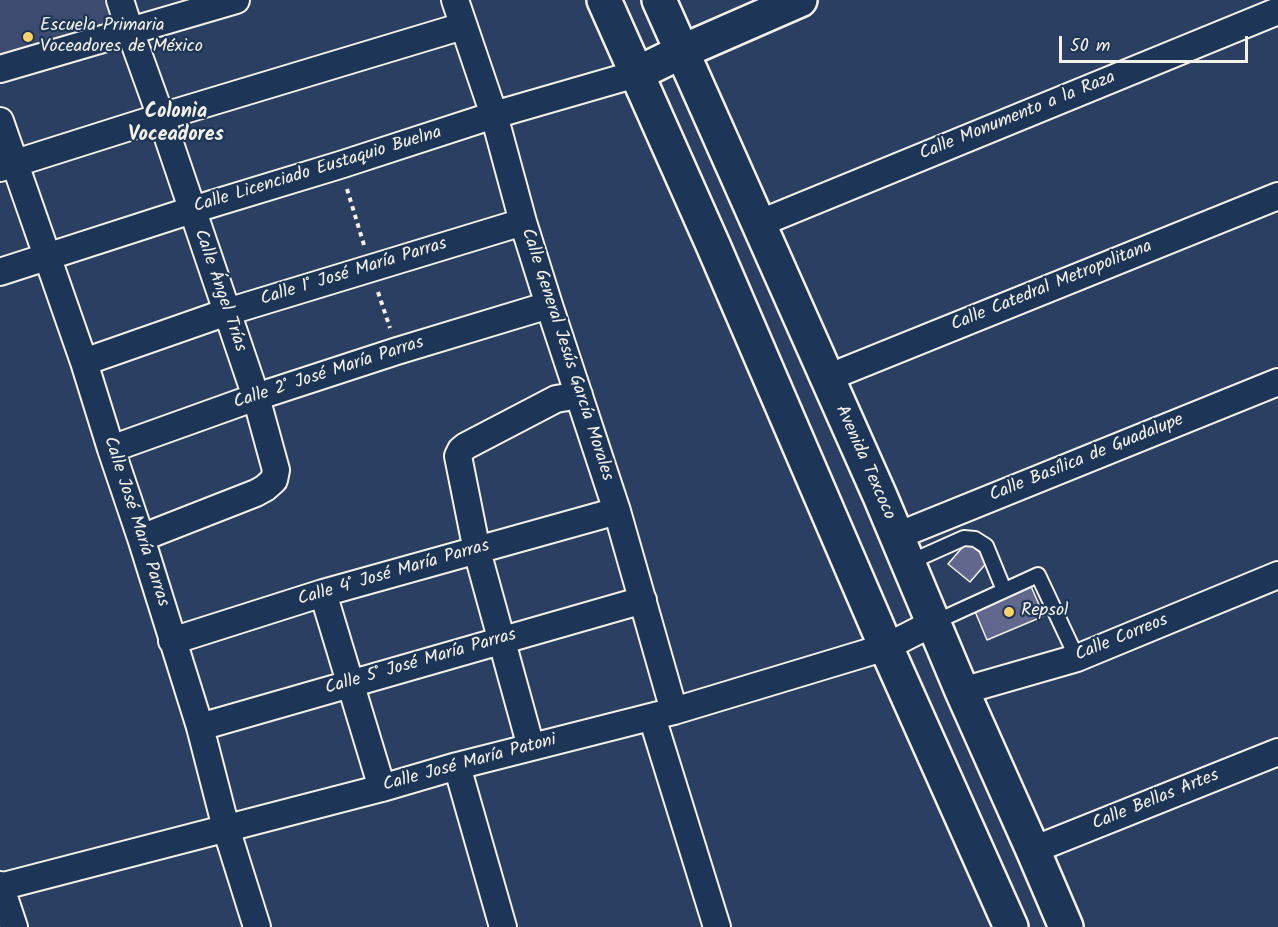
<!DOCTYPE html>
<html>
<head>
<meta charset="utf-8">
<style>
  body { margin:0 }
  #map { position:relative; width:1278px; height:927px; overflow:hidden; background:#2b3f62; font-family:Kalam,sans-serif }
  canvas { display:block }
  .scale { position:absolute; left:1059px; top:36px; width:189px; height:27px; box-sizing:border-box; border:3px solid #f4f1e8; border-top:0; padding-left:8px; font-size:18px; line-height:21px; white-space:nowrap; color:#f4f1e8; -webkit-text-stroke:4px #1d3557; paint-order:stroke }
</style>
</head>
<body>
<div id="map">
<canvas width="1278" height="927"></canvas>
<div class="scale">50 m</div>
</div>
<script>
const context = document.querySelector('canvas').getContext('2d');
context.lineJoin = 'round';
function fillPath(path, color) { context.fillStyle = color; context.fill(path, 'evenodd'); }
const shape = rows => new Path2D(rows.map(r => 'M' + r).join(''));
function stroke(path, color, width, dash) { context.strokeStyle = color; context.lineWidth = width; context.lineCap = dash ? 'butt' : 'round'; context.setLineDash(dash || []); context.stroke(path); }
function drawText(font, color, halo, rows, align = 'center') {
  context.font = font + ' Kalam,sans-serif'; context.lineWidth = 4.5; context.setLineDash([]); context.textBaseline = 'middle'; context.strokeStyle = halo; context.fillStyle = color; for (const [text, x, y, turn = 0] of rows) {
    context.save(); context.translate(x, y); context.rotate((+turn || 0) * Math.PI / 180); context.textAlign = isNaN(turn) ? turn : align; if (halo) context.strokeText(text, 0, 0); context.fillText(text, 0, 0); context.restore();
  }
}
const built = shape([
  [0,0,104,0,111,21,0,54]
]);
const building = shape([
  [967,542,989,560,970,582,948,564,967,542],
  [1030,584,1044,616,987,640,974,609,1030,584]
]);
const path = shape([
  [347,189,364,245],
  [378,292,390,328]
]);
const service = shape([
  [908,563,964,538,975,539,986,546,1004,590],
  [933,623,1038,575,1077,658]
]);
const minor = shape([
  [120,0,130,31,161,117,256,397,276,470,274,480,265,488,256,493,141,538],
  [455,0,494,115,523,222,549,305,617,511,674,711],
  [0,69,236,0],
  [0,121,84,362,111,449,141,538,200,727,226,828,257,927],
  [0,168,161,117,463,26],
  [758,224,1278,11],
  [0,272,192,210,340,165,494,115,636,74],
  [84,362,227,312,523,222],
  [827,378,1278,196],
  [111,449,256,397,397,351,549,305],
  [897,536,1278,382],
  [323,593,382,788],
  [172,641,323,593,617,511],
  [962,691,1077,658,1278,575],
  [652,717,717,927],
  [200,727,643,600],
  [531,747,477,551,458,456,461,450,466,446,556,399,579,395],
  [457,766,503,927],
  [1033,850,1278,752],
  [0,885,14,927],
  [0,887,382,788,457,766,674,711,886,647,933,623]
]);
const tertiary = shape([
  [636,74,681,52,800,0]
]);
const secondary = shape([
  [604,0,713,245,886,647,1011,927],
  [659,0,880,496,962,691,1033,850,1066,927]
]);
const markers = [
  [28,37,6,"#ffd166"],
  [1009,612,6,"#ffd166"]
];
const poiNames = [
  ["Escuela Primaria",40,27],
  ["Voceadores de México",40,48],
  ["Repsol",1021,612]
];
const streetNames = [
  ["Calle Monumento a la Raza",1018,117,-22],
  ["Calle Licenciado Eustaquio Buelna",318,171,-17],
  ["Calle 1˚ José María Parras",354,273,-17],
  ["Calle Catedral Metropolitana",1052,287,-22],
  ["Calle Ángel Trías",219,291,71],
  ["Calle General Jesús García Morales",566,355,72],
  ["Calle 2˚ José María Parras",329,374,-18],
  ["Calle Basílica de Guadalupe",1087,459,-22],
  ["Avenida Texcoco",864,463,66],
  ["Calle José María Parras",135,522,72],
  ["Calle 4˚ José María Parras",394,574,-16],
  ["Calle Correos",1122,639,-22],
  ["Calle 5˚ José María Parras",421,663,-16],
  ["Calle José María Patoni",470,764,-15],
  ["Calle Bellas Artes",1156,801,-22]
];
const neighbourhoodNames = [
  ["Colonia",176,114],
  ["Voceadores",176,137]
];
fillPath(built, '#3c4b6f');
fillPath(building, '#62678d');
stroke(building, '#f4f1e8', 1.5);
stroke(service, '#f4f1e8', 18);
stroke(minor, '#f4f1e8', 30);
stroke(tertiary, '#f4f1e8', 38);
stroke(secondary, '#f4f1e8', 38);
stroke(path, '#f4f1e8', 4, [4.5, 4.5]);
stroke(service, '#1d3557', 14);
stroke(minor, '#1d3557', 26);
stroke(tertiary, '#1d3557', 33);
stroke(secondary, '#1d3557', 33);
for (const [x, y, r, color] of markers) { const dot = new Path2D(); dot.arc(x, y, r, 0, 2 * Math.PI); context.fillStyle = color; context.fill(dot); stroke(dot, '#1d3557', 2); }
drawText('18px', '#f4f1e8', '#1d3557', poiNames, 'left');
drawText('18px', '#f4f1e8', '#1d3557', streetNames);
drawText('bold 20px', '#f4f1e8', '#1d3557', neighbourhoodNames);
</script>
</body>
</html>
